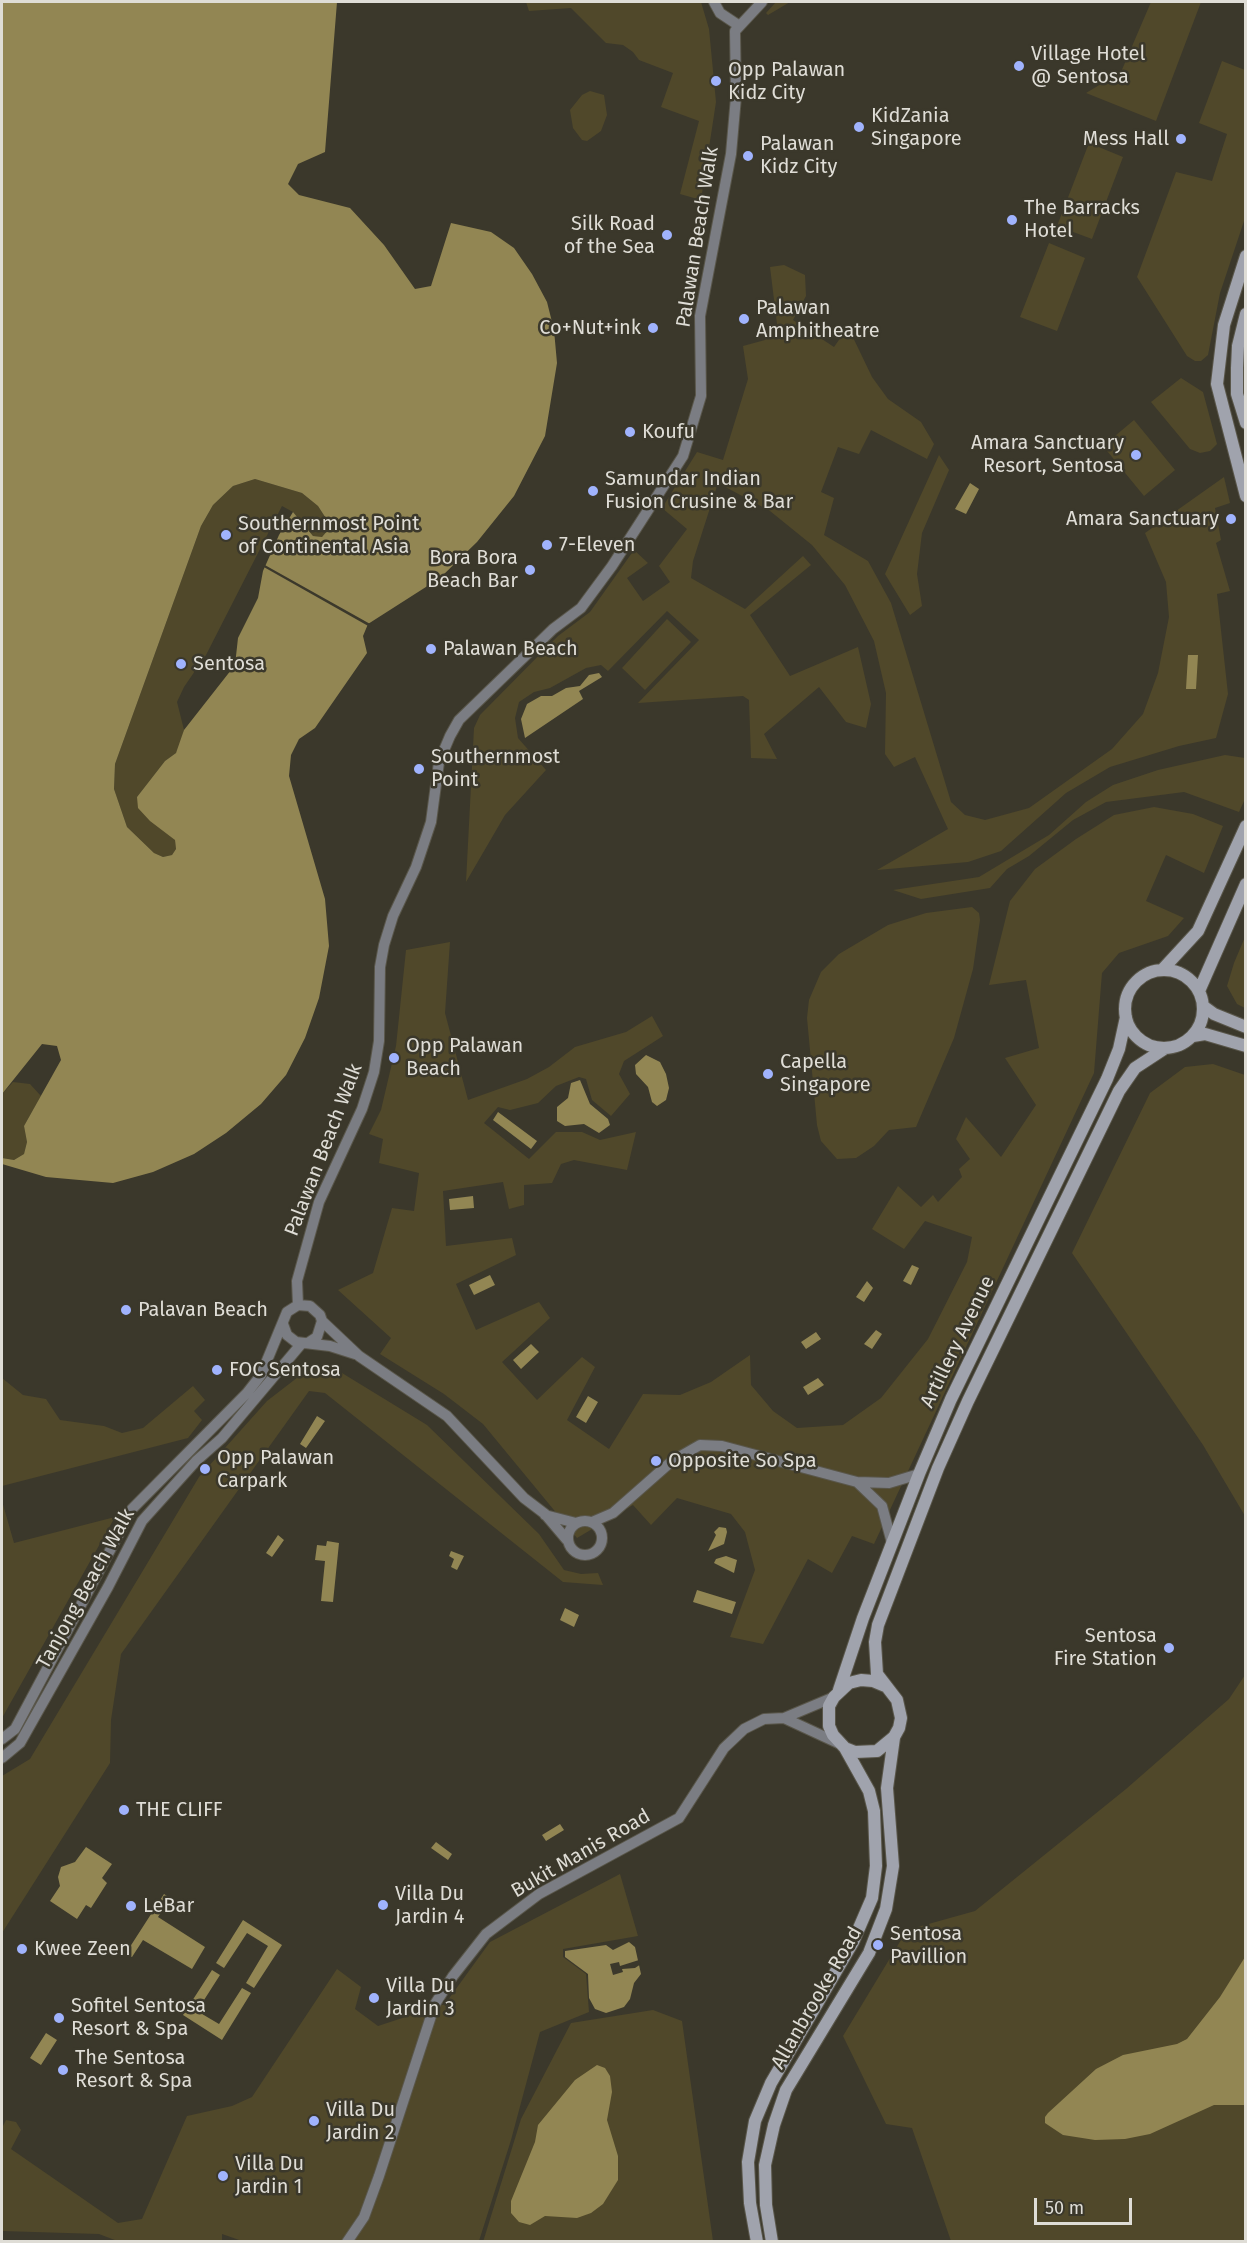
<!DOCTYPE html>
<html>
<head>
<meta charset="utf-8">
<style>
  body { margin:0 }
  #map { position:relative; width:1247px; height:2243px; overflow:hidden; background:#3b382b; font-family:"Fira Sans",sans-serif }
  canvas { display:block }
  .frame { position:absolute; inset:0; border:3px solid #dfddd6; pointer-events:none }
  .scale { position:absolute; left:1034px; top:2198px; width:98px; height:27px; box-sizing:border-box; border:3px solid #dfddd6; border-top:0; padding-left:8px; font-size:18px; line-height:21px; white-space:nowrap; color:#dfddd6; -webkit-text-stroke:4px #3b382b; paint-order:stroke }
</style>
</head>
<body>
<div id="map">
<canvas width="1247" height="2243"></canvas>
<div class="frame"></div>
<div class="scale">50 m</div>
</div>
<script>
const context = document.querySelector('canvas').getContext('2d');
context.lineJoin = 'round';
function fillPath(path, color) { context.fillStyle = color; context.fill(path, 'evenodd'); }
const shape = rows => new Path2D(rows.map(r => 'M' + r).join(''));
function stroke(path, color, width, dash) { context.strokeStyle = color; context.lineWidth = width; context.lineCap = dash ? 'butt' : 'round'; context.setLineDash(dash || []); context.stroke(path); }
function drawText(font, color, halo, rows, align = 'center') {
  context.font = font + ' "Fira Sans",sans-serif'; context.lineWidth = 5; context.setLineDash([]); context.textBaseline = 'middle'; context.strokeStyle = halo; context.fillStyle = color; for (const [text, x, y, turn = 0] of rows) {
    context.save(); context.translate(x, y); context.rotate((+turn || 0) * Math.PI / 180); context.textAlign = isNaN(turn) ? turn : align; if (halo) context.strokeText(text, 0, 0); context.fillText(text, 0, 0); context.restore();
  }
}
const green = shape([
  [526,2,701,2,709,29,716,102,701,200,680,194,699,121,661,107,673,73,639,60,633,52,623,45,606,43,571,8,529,11],
  [776,2,790,2,768,15,766,13],
  [1151,2,1201,2,1156,121,1086,93,1121,72],
  [1222,61,1245,70,1245,218,1220,293,1208,355,1201,361,1195,361,1187,356,1137,277,1176,172,1212,181,1227,134,1199,123],
  [590,91,604,95,607,115,601,131,587,141,582,140,573,128,570,110,582,95],
  [1089,143,1123,157,1092,239,1057,226],
  [1049,243,1085,258,1057,331,1020,317],
  [784,265,805,275,806,296,793,320,834,347,848,327,872,377,888,399,921,422,934,444,927,459,871,430,859,454,838,447,821,492,834,498,824,535,868,561,891,603,951,802,965,815,985,820,1029,808,1112,749,1143,714,1158,673,1169,617,1166,582,1145,533,1224,477,1230,503,1215,508,1221,540,1216,543,1230,591,1217,594,1228,694,1216,738,1179,746,1110,767,1066,793,1001,851,968,862,877,870,948,829,915,757,894,767,885,754,886,693,874,641,845,585,812,545,770,511,718,483,693,561,691,578,745,609,803,556,811,565,750,615,790,676,858,647,871,704,866,728,846,722,819,687,764,734,777,759,751,758,749,700,743,696,638,703,699,640,667,611,608,671,601,665,586,668,550,688,534,692,519,702,515,718,518,738,546,770,505,815,466,882,474,728,480,715,558,636,590,612,634,550,648,563,627,578,643,601,670,582,659,566,687,529,662,508,697,452,723,460,748,379,743,346,765,340,777,324,770,267],
  [1181,378,1203,392,1217,444,1210,451,1200,453,1190,449,1151,402],
  [1134,420,1175,470,1144,496,1103,446],
  [939,455,949,470,922,533,917,574,922,606,910,615,885,574],
  [255,479,302,493,318,506,329,523,328,530,322,537,313,536,293,512,282,506,206,655,184,687,177,702,184,730,181,744,176,753,165,761,137,797,175,840,176,849,172,855,163,857,154,853,127,827,114,789,115,764,201,526,213,505,233,486],
  [667,619,691,642,645,690,622,668],
  [1225,755,1245,758,1245,799,1239,812,1184,792,1106,802,1073,820,1029,856,1007,869,990,888,921,899,893,890,979,877,1049,835,1086,802,1113,785,1158,770],
  [1154,807,1193,814,1223,826,1204,873,1166,855,1146,901,1184,918,1168,936,1119,953,1102,973,1094,1073,874,1544,852,1536,832,1573,808,1559,763,1644,730,1637,755,1570,745,1532,731,1514,677,1498,651,1525,633,1505,577,1538,483,1424,444,1394,380,1354,391,1338,338,1290,373,1273,392,1208,414,1211,419,1173,379,1163,383,1139,369,1134,381,1110,396,1046,406,950,450,942,445,1013,468,1100,527,1079,549,1067,575,1047,626,1032,652,1016,663,1036,624,1061,619,1074,630,1094,611,1116,592,1100,586,1079,579,1077,556,1086,538,1103,510,1110,498,1107,484,1123,529,1159,556,1132,582,1132,600,1140,636,1132,627,1170,574,1160,561,1164,552,1183,524,1185,524,1205,509,1209,503,1182,443,1191,446,1246,512,1238,516,1255,456,1284,476,1330,539,1302,550,1318,502,1362,537,1400,582,1357,595,1367,567,1420,609,1449,643,1394,680,1395,711,1382,750,1355,751,1385,773,1411,797,1428,843,1425,881,1398,928,1339,967,1262,972,1237,925,1221,904,1249,872,1229,898,1186,921,1207,933,1195,938,1202,962,1177,959,1169,970,1159,956,1139,966,1117,1001,1157,1036,1105,1005,1058,1039,1048,1026,980,989,985,1010,901,1035,869,1076,839,1114,815],
  [972,907,979,913,980,920,973,969,954,1038,916,1127,889,1130,874,1146,856,1158,837,1159,821,1141,817,1125,807,1018,809,1000,821,972,839,954,888,925,926,913],
  [1245,937,1245,1008,1237,1004,1227,986,1234,963],
  [1213,1064,1245,1075,1245,1516,1203,1445,1072,1253,1150,1093,1185,1067],
  [13,1082,30,1084,41,1096,24,1126,27,1142,24,1154,14,1160,2,1158,2,1094],
  [342,1373,427,1425,539,1534,564,1570,581,1574,598,1573,603,1585,563,1582,325,1393,309,1391,121,1654,111,1720,110,1763,2,1933,2,1776,30,1759,199,1477,267,1401,302,1374],
  [2,1378,23,1395,46,1399,60,1420,104,1426,122,1433,143,1428,193,1386,205,1400,194,1411,202,1420,188,1438,2,1486],
  [2,1501,14,1543,115,1517,2,1718],
  [1245,1675,1245,2241,951,2241,912,2128,886,2124,843,2036,907,1930,975,1911,1126,1789,1229,1699],
  [620,1874,638,1936,563,1949,563,1957,586,1974,589,2012,540,2032,511,2140,479,2241,245,2242,222,2234,222,2241,120,2242,99,2234,2,2231,2,2128,6,2120,16,2122,21,2130,11,2149,118,2223,142,2219,187,2116,232,2106,252,2097,337,1969,361,1987,355,2009,378,2026,445,2004,490,1942],
  [653,2010,682,2021,713,2241,483,2242,521,2119,571,2023]
]);
const water = shape([
  [2,2,337,2,325,152,298,164,288,184,299,195,350,208,384,245,415,289,431,286,451,223,491,232,514,248,532,274,547,302,554,330,557,363,545,436,514,496,477,542,440,578,368,624,363,636,367,653,315,728,299,739,291,755,289,776,325,899,329,946,319,998,305,1038,286,1075,261,1104,226,1133,194,1154,153,1172,113,1183,46,1177,2,1164,2,1158,14,1160,24,1154,27,1142,24,1126,61,1060,57,1046,42,1044,2,1094],
  [255,479,302,493,318,506,329,523,328,530,322,537,313,536,293,512,279,535,263,571,258,598,238,638,235,665,184,730,176,753,165,761,137,797,138,808,150,821,175,840,176,849,172,855,163,857,154,853,127,827,114,789,115,764,201,526,213,505,233,486],
  [970,483,979,489,966,514,955,509],
  [1188,655,1198,655,1196,689,1186,689],
  [599,673,602,677,579,691,583,699,525,738,521,719,527,704,541,696,552,696,566,688,580,686,589,675],
  [646,1055,660,1062,666,1074,669,1088,666,1100,657,1106,652,1102,648,1087,636,1074,635,1065],
  [580,1080,590,1104,608,1119,610,1125,599,1133,584,1124,565,1126,557,1121,557,1107,568,1098,571,1083],
  [498,1112,537,1141,531,1149,493,1120],
  [473,1196,474,1208,450,1210,449,1199],
  [912,1265,919,1268,911,1285,903,1281],
  [490,1275,495,1285,474,1295,469,1285],
  [867,1281,873,1288,864,1302,856,1297],
  [876,1330,882,1334,872,1349,864,1344],
  [816,1332,821,1339,806,1349,801,1342],
  [531,1344,539,1352,521,1369,513,1360],
  [818,1378,824,1385,808,1395,803,1387],
  [588,1396,598,1402,586,1423,576,1417],
  [317,1416,325,1421,306,1448,300,1444],
  [719,1527,726,1528,727,1532,724,1544,708,1551,716,1535,714,1532],
  [278,1535,284,1540,272,1557,266,1553],
  [327,1541,339,1543,333,1602,321,1601,325,1561,315,1560,317,1545,326,1546],
  [451,1551,464,1556,457,1570,451,1567,454,1559,449,1556],
  [726,1556,737,1560,734,1573,714,1563,716,1559],
  [697,1590,736,1602,732,1614,693,1602],
  [565,1608,579,1615,574,1627,560,1620],
  [560,1824,564,1830,546,1841,542,1835],
  [436,1842,452,1854,448,1860,431,1848],
  [86,1847,112,1864,102,1878,107,1883,91,1908,86,1905,77,1919,50,1901,60,1886,58,1877,61,1867,75,1862],
  [164,1894,170,1898,158,1917,205,1947,192,1969,143,1940,132,1957,126,1953],
  [243,1920,282,1945,254,1988,246,1983,268,1946,247,1933,224,1968,216,1963],
  [629,1942,635,1947,641,1974,634,1983,630,1999,624,2007,606,2013,595,2009,589,1998,588,1974,565,1957,565,1951,606,1945,613,1950],
  [1245,1957,1245,2105,1214,2105,1150,2134,1125,2139,1095,2140,1063,2135,1045,2123,1045,2117,1048,2113,1096,2069,1123,2055,1177,2044,1187,2039,1220,1997],
  [212,1970,220,1975,197,2011,219,2024,242,1988,251,1993,222,2040,183,2015],
  [46,2033,57,2040,41,2065,30,2058],
  [597,2065,605,2068,610,2076,612,2092,607,2120,618,2156,618,2180,603,2204,591,2213,577,2218,545,2216,530,2225,519,2222,511,2213,511,2201,535,2142,538,2125,575,2080]
]);
const pier = shape([
  [263,564,372,625,370,627,262,566],
  [639,1960,641,1964,635,1968,622,1969,623,1972,613,1975,610,1964,619,1962,620,1966]
]);
const street = shape([
  [714,2,720,13,738,25],
  [298,1305,297,1281,319,1202,362,1109,374,1072,379,1041,380,967,384,945,393,916,416,867,431,822,439,762,450,736,459,720,553,629,581,608,612,566,683,456,701,396,700,316,731,154,736,97,735,31,762,2],
  [322,1321,359,1356,447,1416,524,1498,545,1514,567,1540],
  [283,1324,287,1335,296,1342,330,1346,355,1354],
  [857,1482,882,1506,892,1543],
  [545,1515,576,1523],
  '568 1538a17 17 0 1 1 34 0a17 17 0 1 1-34 0Z',
  [592,1522,613,1513,672,1461,700,1445,722,1446,857,1482,889,1483,919,1474],
  [784,1718,838,1743],
  [2,1739,15,1729,132,1509,247,1393,261,1375,287,1312,298,1305,310,1306,320,1315,322,1321,317,1337,308,1343],
  [2,1758,20,1743,108,1587,142,1521,196,1461,222,1438,302,1343],
  [347,2242,364,2217,379,2176,435,2004,453,1976,486,1934,539,1894,679,1818,724,1748,744,1729,764,1719,784,1718,834,1697]
]);
const secondary = shape([
  [1246,256,1224,325,1217,384,1246,496],
  [1246,314,1238,346,1237,368,1237,394,1246,423],
  '1125 1009a39 39 0 1 1 78 0a39 39 0 1 1-78 0Z',
  [1162,970,1198,931,1246,826],
  [1199,991,1246,884],
  [1203,1006,1214,1014,1246,1027],
  [1193,1036,1205,1034,1246,1046],
  [885,1686,873,1681,861,1680,849,1683,834,1697,829,1706,829,1726,833,1735,845,1748,855,1752,877,1751,894,1737,899,1728,901,1718,897,1700,877,1674,875,1642,878,1625,938,1468,968,1401,1119,1091,1135,1068,1164,1049],
  [839,1690,863,1618,919,1474,951,1399,1107,1079,1119,1049,1126,1017],
  [757,2242,750,2203,748,2162,755,2121,771,2083,853,1942,872,1898,876,1866,874,1811,869,1791,845,1748],
  [772,2242,766,2205,765,2165,774,2125,786,2090,869,1953,886,1909,893,1866,887,1788,894,1738]
]);
const markers = [
  [1019,66,6,"#a0b3fd"],
  [716,81,6,"#a0b3fd"],
  [859,127,6,"#a0b3fd"],
  [1181,139,6,"#a0b3fd"],
  [748,156,6,"#a0b3fd"],
  [1012,220,6,"#a0b3fd"],
  [667,235,6,"#a0b3fd"],
  [744,319,6,"#a0b3fd"],
  [653,328,6,"#a0b3fd"],
  [630,432,6,"#a0b3fd"],
  [1136,455,6,"#a0b3fd"],
  [593,491,6,"#a0b3fd"],
  [1231,519,6,"#a0b3fd"],
  [226,535,6,"#a0b3fd"],
  [547,545,6,"#a0b3fd"],
  [530,570,6,"#a0b3fd"],
  [431,649,6,"#a0b3fd"],
  [181,664,6,"#a0b3fd"],
  [419,769,6,"#a0b3fd"],
  [394,1058,6,"#a0b3fd"],
  [768,1074,6,"#a0b3fd"],
  [126,1310,6,"#a0b3fd"],
  [217,1370,6,"#a0b3fd"],
  [656,1461,6,"#a0b3fd"],
  [205,1469,6,"#a0b3fd"],
  [1169,1648,6,"#a0b3fd"],
  [124,1810,6,"#a0b3fd"],
  [383,1905,6,"#a0b3fd"],
  [131,1906,6,"#a0b3fd"],
  [878,1945,6,"#a0b3fd"],
  [22,1949,6,"#a0b3fd"],
  [374,1998,6,"#a0b3fd"],
  [59,2018,6,"#a0b3fd"],
  [63,2070,6,"#a0b3fd"],
  [314,2121,6,"#a0b3fd"],
  [223,2176,6,"#a0b3fd"]
];
const poiNames = [
  ["Village Hotel",1031,54],
  ["@ Sentosa",1031,77],
  ["Opp Palawan",728,70],
  ["Kidz City",728,93],
  ["KidZania",871,116],
  ["Singapore",871,139],
  ["Mess Hall",1169,139,"right"],
  ["Palawan",760,144],
  ["Kidz City",760,167],
  ["The Barracks",1024,208],
  ["Hotel",1024,231],
  ["Silk Road",655,224,"right"],
  ["of the Sea",655,247,"right"],
  ["Palawan",756,308],
  ["Amphitheatre",756,331],
  ["Co+Nut+ink",641,328,"right"],
  ["Koufu",642,432],
  ["Amara Sanctuary",1124,443,"right"],
  ["Resort, Sentosa",1124,466,"right"],
  ["Samundar Indian",605,479],
  ["Fusion Crusine & Bar",605,502],
  ["Amara Sanctuary",1219,519,"right"],
  ["Southernmost Point",238,524],
  ["of Continental Asia",238,547],
  ["7-Eleven",559,545],
  ["Bora Bora",518,558,"right"],
  ["Beach Bar",518,581,"right"],
  ["Palawan Beach",443,649],
  ["Sentosa",193,664],
  ["Southernmost",431,757],
  ["Point",431,780],
  ["Opp Palawan",406,1046],
  ["Beach",406,1069],
  ["Capella",780,1062],
  ["Singapore",780,1085],
  ["Palavan Beach",138,1310],
  ["FOC Sentosa",229,1370],
  ["Opp Palawan",217,1458],
  ["Carpark",217,1481],
  ["Opposite So Spa",668,1461],
  ["Sentosa",1157,1636,"right"],
  ["Fire Station",1157,1659,"right"],
  ["THE CLIFF",136,1810],
  ["Villa Du",395,1894],
  ["Jardin 4",395,1917],
  ["LeBar",143,1906],
  ["Sentosa",890,1934],
  ["Pavillion",890,1957],
  ["Kwee Zeen",34,1949],
  ["Villa Du",386,1986],
  ["Jardin 3",386,2009],
  ["Sofitel Sentosa",71,2006],
  ["Resort & Spa",71,2029],
  ["The Sentosa",75,2058],
  ["Resort & Spa",75,2081],
  ["Villa Du",326,2110],
  ["Jardin 2",326,2133],
  ["Villa Du",235,2164],
  ["Jardin 1",235,2187]
];
const streetNames = [
  ["Palawan Beach Walk",698,237,-81],
  ["Palawan Beach Walk",324,1150,-69],
  ["Artillery Avenue",958,1342,-64],
  ["Tanjong Beach Walk",86,1589,-61],
  ["Bukit Manis Road",581,1854,-30],
  ["Allanbrooke Road",817,1998,-60]
];
fillPath(green, '#50482a');
fillPath(water, '#928653');
fillPath(pier, '#3b382b');
stroke(street, '#59564a', 12);
stroke(secondary, '#59564a', 14);
stroke(street, '#7b7d83', 10);
stroke(secondary, '#a0a3ad', 12);
for (const [x, y, r, color] of markers) { const dot = new Path2D(); dot.arc(x, y, r, 0, 2 * Math.PI); context.fillStyle = color; context.fill(dot); stroke(dot, '#3b382b', 2); }
drawText('20px', '#dfddd6', '#3b382b', poiNames, 'left');
drawText('20px', '#dfddd6', '#3b382b', streetNames);
</script>
</body>
</html>
